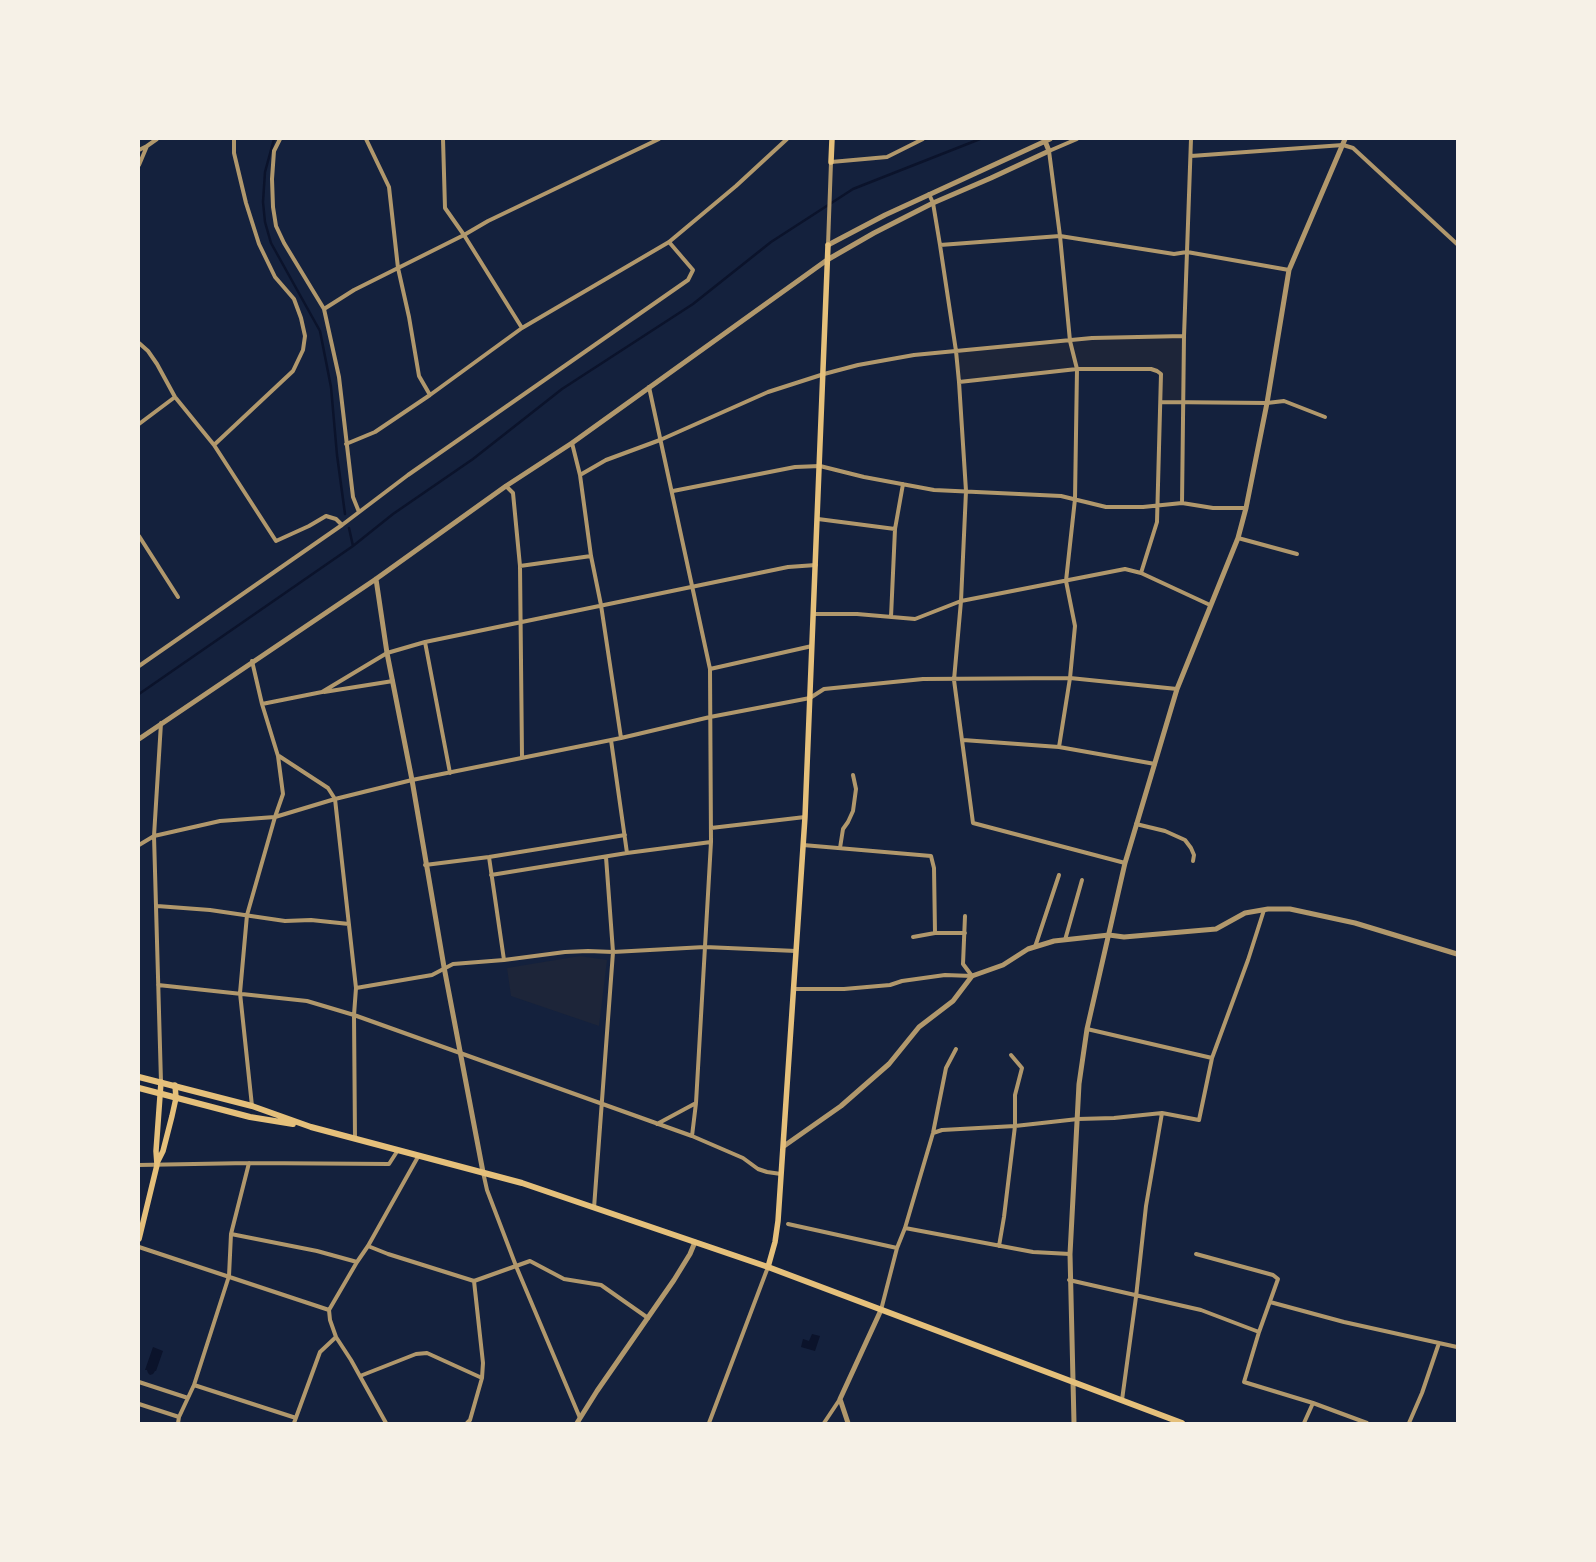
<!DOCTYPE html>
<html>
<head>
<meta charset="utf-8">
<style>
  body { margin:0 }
  #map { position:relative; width:1596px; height:1562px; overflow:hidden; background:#14213d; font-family:"PT Sans Narrow",sans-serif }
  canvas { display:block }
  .frame { position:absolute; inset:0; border:140px solid #f6f1e7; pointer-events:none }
</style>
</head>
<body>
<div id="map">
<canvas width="1596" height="1562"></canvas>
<div class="frame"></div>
</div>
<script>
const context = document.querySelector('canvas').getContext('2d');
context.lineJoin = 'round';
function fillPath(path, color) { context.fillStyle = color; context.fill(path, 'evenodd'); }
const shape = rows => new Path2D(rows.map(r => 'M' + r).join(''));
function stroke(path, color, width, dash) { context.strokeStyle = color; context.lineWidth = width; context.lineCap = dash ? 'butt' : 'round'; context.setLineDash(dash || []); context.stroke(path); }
const green = shape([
  [1184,336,1183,403,1162,402,1161,374,1157,371,1077,369,959,382,956,352,1092,338],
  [580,956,607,960,599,1026,511,996,507,968]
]);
const water = shape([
  [812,1334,820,1336,815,1351,801,1347,803,1339,809,1341],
  [153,1347,163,1351,156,1371,155,1371,153,1374,150,1375,148,1373,147,1370,145,1370]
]);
const stream = shape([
  [274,139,265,172,263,202,265,222,271,243,320,331,331,387,337,455,345,514],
  [349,528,353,546],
  [139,694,353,546,393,514,473,459,562,389,693,304,771,242,853,189,980,139]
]);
const minor = shape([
  [280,139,274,151,272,179,273,207,276,226,284,243,324,309,339,377,353,497,359,512],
  [366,139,389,187,398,268,409,317,419,376,430,395],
  [443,139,445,208,464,235,522,328],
  [139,150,147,146,157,139],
  [1191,156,1343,145,1353,148,1457,244],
  [139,165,147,146],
  [929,194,933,203,940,245,956,351,959,382,966,491,961,601,954,680,973,823,1125,863],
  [828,245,831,162,887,157,923,139],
  [940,245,1060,236,1174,254,1187,252,1289,270],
  [324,309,354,290,464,235,488,221,659,139],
  [139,343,148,351,157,364,175,397,214,445,276,541,309,526,326,516,336,519,342,525],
  [959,382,1077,369,1151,369,1157,371,1161,374,1157,522,1141,573],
  [649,387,710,669,711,842,696,1103,692,1136],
  [1162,402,1267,403,1284,401,1325,417],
  [139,424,175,397],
  [572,443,580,475,591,556,601,605,621,738],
  [346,444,375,432,430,395,522,328,669,242,736,186,787,139],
  [214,445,293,371,303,350,305,336,301,318,294,299,275,277,259,244,246,203,234,153,234,139],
  [580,475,606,460,660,440,768,392,824,374,858,365,914,355,1092,338,1184,336],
  [506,486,513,493,520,566,522,757],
  [673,491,795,467,820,466,864,477,934,490,1061,496,1106,507,1143,507,1182,503,1213,508,1246,508],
  [1182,503,1184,336,1191,139],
  [818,519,895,529],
  [139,536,178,597],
  [1238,538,1297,554],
  [520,566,591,556],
  [814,614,857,614,915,619,961,601,1125,569,1141,573,1210,605],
  [891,617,895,529,903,484],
  [425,642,450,773],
  [139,666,342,525,408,475,688,280,693,270,669,242],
  [710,669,812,646],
  [324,692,393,681],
  [262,704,322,692,387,653,425,642,788,567,816,565],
  [611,740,627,853],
  [963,740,1059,747,1155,764],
  [1059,747,1070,678,1075,626,1066,581,1075,499,1077,369,1070,341,1060,236,1049,151,1077,139],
  [279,756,328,788,335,799,356,988,354,1015,355,1139],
  [1136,824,1165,831,1185,840,1191,848,1194,855,1193,861],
  [711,828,805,817],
  [139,845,154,836,220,821,275,817,335,799,412,780,621,738,710,717,810,698,824,689,923,679,1070,678,1177,689],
  [803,845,931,856,934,868,935,933],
  [840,848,843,829,848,822,853,811,856,789,853,775],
  [489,857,504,960],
  [425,865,489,857,625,835],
  [491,875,627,853,711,842],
  [157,906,210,910,285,921,311,920,349,924],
  [965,916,963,964,972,976],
  [913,937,935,933,965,933],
  [1065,940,1082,880],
  [1035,947,1059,875],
  [158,985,307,1001,354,1015,692,1136,743,1158,758,1169,767,1172,781,1174],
  [356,988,432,975,453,964,504,960,565,952,588,951,613,952,705,947,796,951],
  [794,989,844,989,890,985,902,981,945,975,972,976],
  [1087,1029,1212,1058],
  [161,1082,154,836,161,723],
  [252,1106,240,993,247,915,275,817,283,794,278,756,262,704,252,661],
  [657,1124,696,1103],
  [933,1133,942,1130,1015,1126,1078,1119,1114,1118,1162,1113,1199,1120,1212,1058,1248,960,1264,910],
  [139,1165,249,1163,389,1164,398,1150],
  [483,1172,487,1190,516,1266,580,1418],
  [594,1208,613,952,606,857],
  [788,1224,897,1248],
  [905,1228,1033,1252,1070,1254],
  [231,1234,317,1251,357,1262],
  [368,1246,388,1254,474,1281,530,1261,564,1279,601,1285,648,1318],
  [999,1246,1004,1217,1015,1126,1015,1095,1022,1068,1011,1055],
  [139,1247,329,1310],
  [1196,1254,1273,1275,1278,1279,1259,1332,1244,1382,1313,1403,1367,1423],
  [1069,1280,1201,1310,1259,1332],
  [1270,1302,1344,1322,1457,1347],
  [881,1310,897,1248,905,1228,933,1133,946,1068,956,1049],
  [336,1337,351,1360,386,1423],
  [360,1376,416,1354,427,1353,482,1378],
  [139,1382,188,1398],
  [194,1385,296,1418],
  [1122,1400,1136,1297,1146,1206,1162,1113],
  [139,1404,179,1417],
  [178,1423,179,1417,194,1385,229,1276,231,1234,249,1163],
  [294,1423,320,1352,336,1337,330,1320,329,1310,357,1262,368,1246,419,1155],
  [467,1423,470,1420,482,1378,483,1363,474,1281],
  [709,1423,768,1267],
  [824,1423,840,1399],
  [1304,1423,1313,1403],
  [1409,1423,1422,1393,1439,1343]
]);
const tertiary = shape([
  [828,245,885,215,1050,139],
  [376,579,387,653,412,780,444,967,483,1172],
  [139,739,376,579,506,486,572,443,827,260,874,233,933,203,991,178,1049,151,1045,141],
  [784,1146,841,1106,889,1064,919,1027,953,1001,972,976,1003,965,1028,949,1054,941,1109,935,1124,937,1216,929,1245,913,1268,909,1290,909,1355,923,1457,954],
  [577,1423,597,1391,674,1280,690,1254,695,1242],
  [848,1423,840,1399,881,1310],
  [1074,1423,1070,1254,1079,1084,1087,1029,1125,863,1177,689,1238,538,1246,508,1267,403,1289,270,1345,139]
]);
const secondary = shape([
  [831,162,832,139],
  [157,1163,163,1151,172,1116,176,1098,175,1085],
  [139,1239,157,1165,156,1151,161,1082],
  [768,1267,775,1242,778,1221,805,817,828,245]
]);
const primary = shape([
  [139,1077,252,1106,311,1127,522,1183,768,1267,1182,1423],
  [139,1088,250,1117,293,1124]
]);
fillPath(green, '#1d2539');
fillPath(water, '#0b132b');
stroke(stream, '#0b132b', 2.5);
stroke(minor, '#b1986c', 4);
stroke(tertiary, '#b1986c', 5);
stroke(secondary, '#e5c07b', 5.5);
stroke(primary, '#e5c07b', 6);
</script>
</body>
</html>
